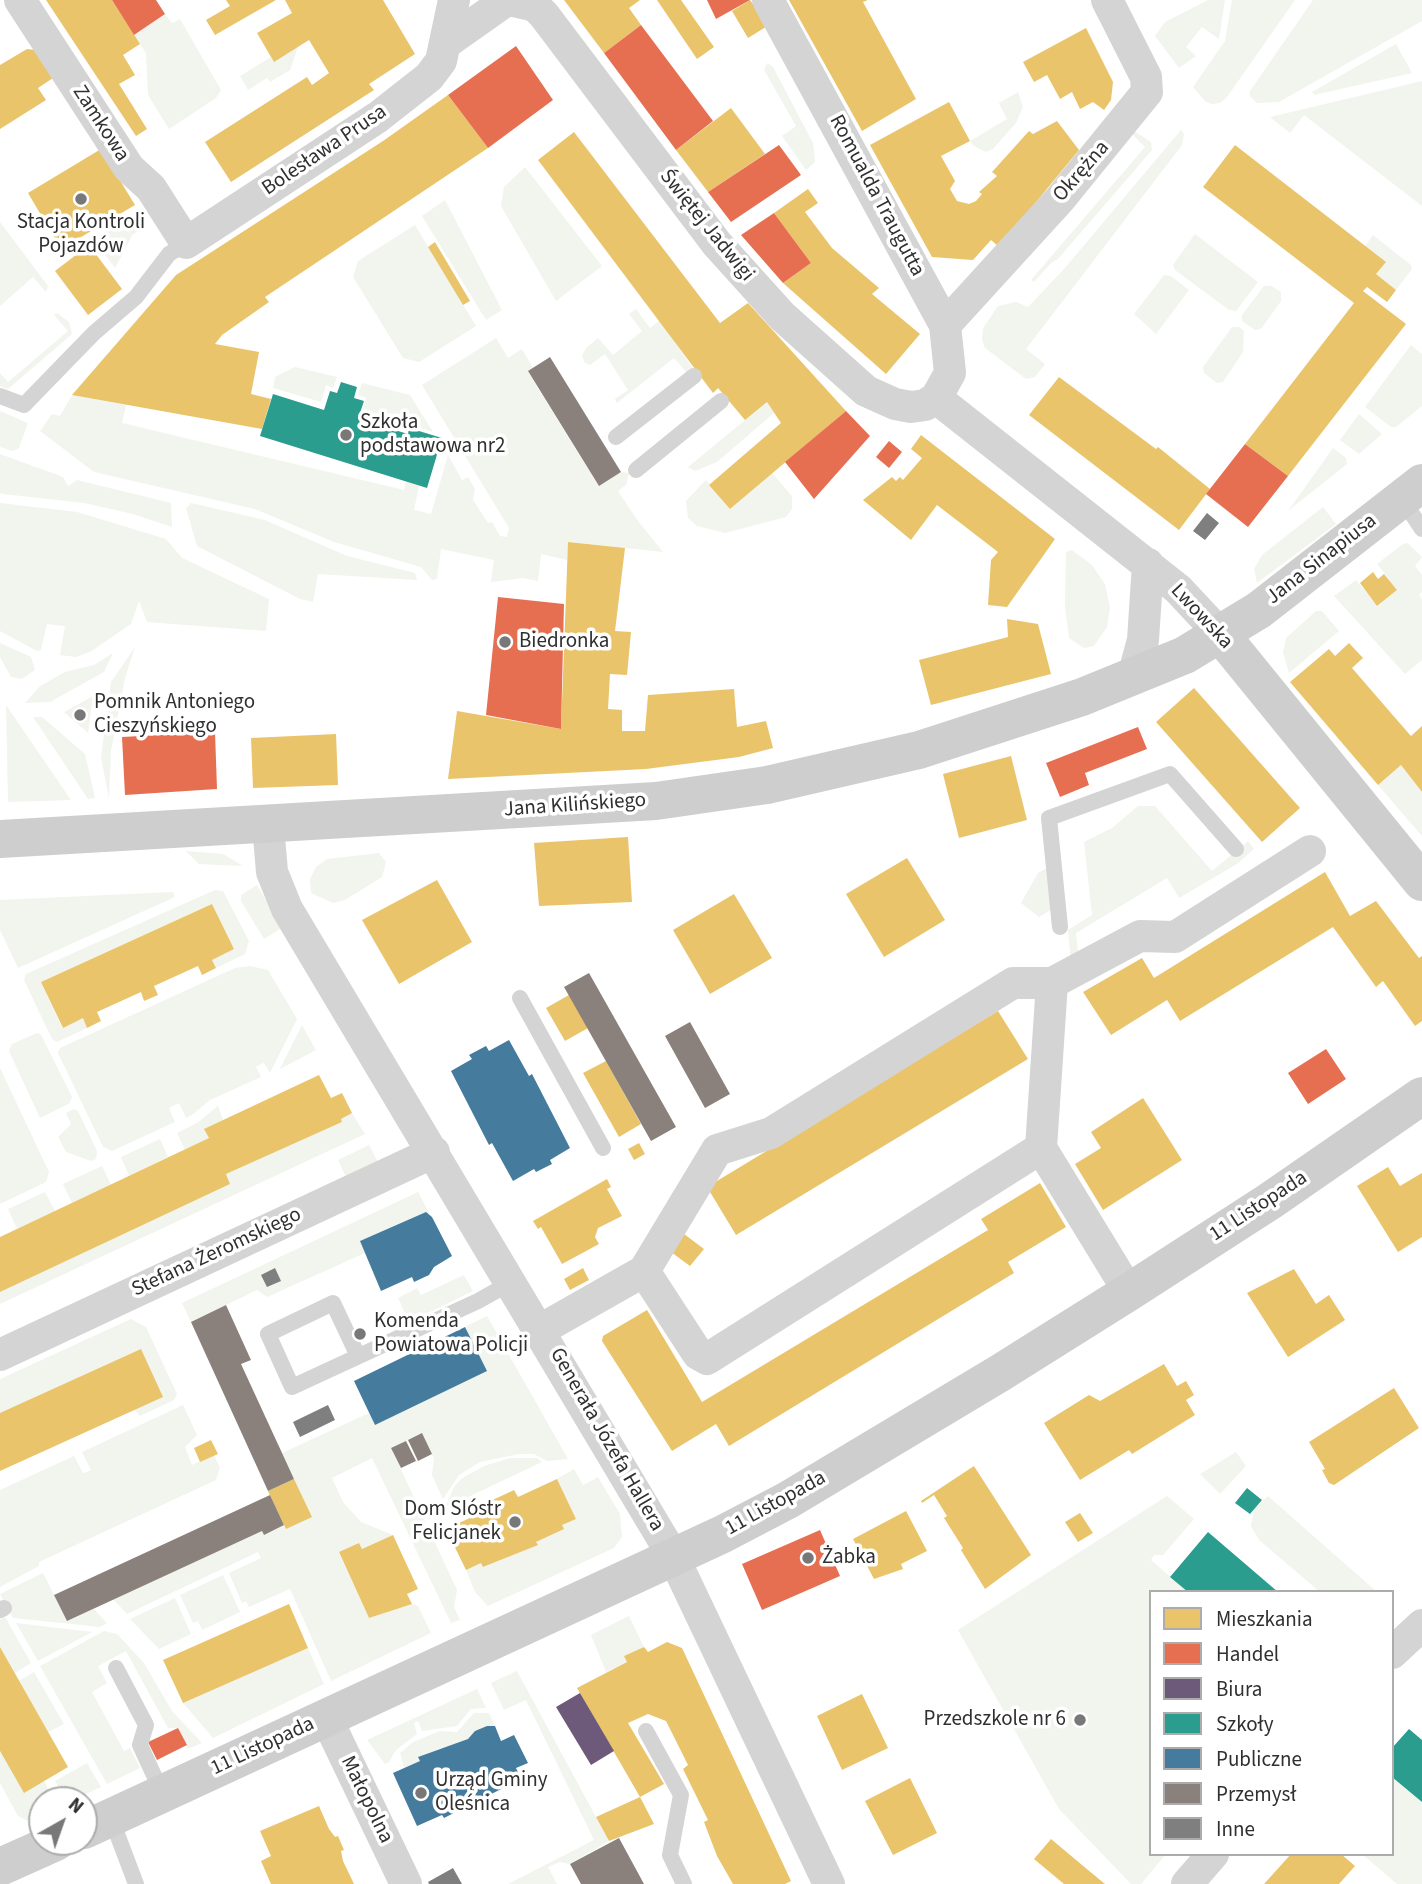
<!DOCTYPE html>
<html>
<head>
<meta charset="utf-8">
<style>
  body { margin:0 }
  #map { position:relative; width:1422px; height:1884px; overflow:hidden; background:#fff; font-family:"Source Sans 3",sans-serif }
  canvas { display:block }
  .legend { position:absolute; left:1149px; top:1590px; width:245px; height:266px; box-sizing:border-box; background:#fff; border:2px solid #acacac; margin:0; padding:9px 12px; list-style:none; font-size:21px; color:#303030 }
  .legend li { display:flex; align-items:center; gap:14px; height:35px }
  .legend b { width:35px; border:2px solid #acacac }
  .north { position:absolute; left:28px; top:1786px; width:70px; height:70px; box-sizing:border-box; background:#fff; border:2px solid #acacac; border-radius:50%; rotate:40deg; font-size:19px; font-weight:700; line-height:28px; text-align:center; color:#303030 }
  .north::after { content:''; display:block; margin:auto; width:24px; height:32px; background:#787878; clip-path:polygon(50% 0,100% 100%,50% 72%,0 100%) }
</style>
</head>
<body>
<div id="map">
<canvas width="1422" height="1884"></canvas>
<ul class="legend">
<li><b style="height:19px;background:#e9c46a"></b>Mieszkania</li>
<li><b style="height:19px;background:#e76f51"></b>Handel</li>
<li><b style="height:19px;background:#6d597a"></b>Biura</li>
<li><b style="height:19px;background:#2a9d8f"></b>Szkoły</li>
<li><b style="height:19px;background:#457b9d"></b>Publiczne</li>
<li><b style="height:19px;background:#8a817c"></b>Przemysł</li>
<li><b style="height:19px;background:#7f7f7f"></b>Inne</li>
</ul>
<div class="north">N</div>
</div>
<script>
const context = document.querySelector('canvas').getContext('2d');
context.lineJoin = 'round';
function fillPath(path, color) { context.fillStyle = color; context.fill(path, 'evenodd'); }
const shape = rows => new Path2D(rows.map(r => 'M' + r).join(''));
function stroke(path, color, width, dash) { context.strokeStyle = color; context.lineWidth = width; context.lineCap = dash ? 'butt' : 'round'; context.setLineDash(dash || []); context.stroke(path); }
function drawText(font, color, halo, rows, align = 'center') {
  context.font = font + ' "Source Sans 3",sans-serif'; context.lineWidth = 7; context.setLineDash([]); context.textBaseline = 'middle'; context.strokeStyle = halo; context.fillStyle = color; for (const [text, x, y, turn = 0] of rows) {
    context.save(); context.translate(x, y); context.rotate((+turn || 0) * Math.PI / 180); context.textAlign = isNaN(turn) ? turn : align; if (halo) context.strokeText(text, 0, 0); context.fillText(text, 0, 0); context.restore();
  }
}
const green = shape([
  [1208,0,1225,0,1219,39,1202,27,1186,47,1196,56,1179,68,1155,36,1165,22],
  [1232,0,1295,0,1227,97,1220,103,1212,104,1206,102,1193,87,1225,41],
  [1313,0,1422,0,1422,21,1279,102,1257,103,1250,96,1250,91],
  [165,14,172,23,180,19,221,90,216,98,169,129,148,95,146,53,134,35],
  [1396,44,1412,73,1314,95,1312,92],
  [298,47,290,70,270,82,267,78,248,90,240,76,271,57,274,61],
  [767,63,773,67,813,143,815,162,806,170,782,136,796,126,764,70],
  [1422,81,1422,206,1304,115,1290,133,1270,117],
  [1018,92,1023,107,1016,123,993,149,986,152,974,146,970,141,1007,119,999,103],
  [1181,130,1184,134,1182,145,1026,349,1045,364,1035,377,1026,379,985,348,982,339,983,328,998,306,1016,302,1028,307,1064,269],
  [1134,131,1151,142,1152,150,1058,259,1051,263,1034,282,1031,280,1145,147,1132,134],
  [525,167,602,266,556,301,501,206,504,187],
  [445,200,502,310,486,320,422,216],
  [134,214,139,231,133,234,115,268,93,239],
  [0,222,48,286,46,292,33,277,0,306],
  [415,225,476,326,419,362,403,358,353,277,358,261],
  [1195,234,1258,282,1236,311,1229,310,1175,270,1173,265],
  [1373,235,1411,265,1412,269,1396,290,1376,274,1385,263,1365,246],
  [1164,275,1171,276,1189,290,1156,334,1134,314],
  [1264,286,1271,286,1281,292,1281,301,1261,329,1255,330,1242,321,1242,315],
  [636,309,650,328,660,320,693,369,687,373,674,358,617,403,615,399,628,390,605,354,590,365,585,363,582,356,586,348,598,338,613,355,642,331,629,314],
  [57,313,69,322,72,334,8,389,0,386,0,373,8,382,68,331,54,315],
  [1232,327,1239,327,1244,331,1243,352,1223,382,1217,383,1204,373,1203,367],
  [496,338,508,358,522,349,533,368,528,372,598,485,621,472,629,473,626,485,618,491,638,521,663,552,569,542,567,560,541,554,538,581,523,578,491,582,494,560,441,549,437,579,432,580,421,567,334,542,255,509,94,472,40,431,52,414,60,416,72,395,126,405,122,423,404,490,406,481,419,486,414,510,431,514,448,455,462,480,468,477,475,489,473,500,488,523,492,522,500,536,507,537,509,528,422,385],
  [1411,345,1422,354,1422,406,1396,427,1391,427,1365,407],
  [295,367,337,377,333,388,326,385,321,402,273,388,275,377],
  [362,383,410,395,433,432,409,424,406,431,360,417,366,398,358,395],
  [767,402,774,413,717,462,695,471,688,467],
  [0,411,28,423,19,448,13,451,0,447],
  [1359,414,1382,434,1359,454,1340,440],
  [1333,448,1346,458,1347,464,1288,511],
  [0,454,63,477,68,486,77,480,171,503,172,527,133,514,84,503,3,494,0,493],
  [772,473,792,496,792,509,786,517,725,533,697,526,688,518,686,501,706,480,730,509],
  [0,503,77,512,166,539,182,558,269,599,266,631,147,622,139,601,131,624,90,652,76,657,60,655,65,626,47,624,41,650,37,651,0,631],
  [191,503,265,520,347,556,415,573,417,580,318,574,313,602,300,599,197,546,186,508],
  [1323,507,1336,524,1257,583,1254,569,1262,555],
  [1408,543,1422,557,1415,566,1422,575,1422,592,1419,595,1422,599,1422,660,1405,674,1334,596,1356,580,1378,606,1397,590,1377,564,1403,544],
  [1072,550,1092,565,1105,584,1110,608,1107,627,1094,646,1084,648,1069,638,1065,607,1066,552],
  [1316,611,1322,611,1339,631,1289,673,1283,653,1286,638],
  [0,643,31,657,35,670,22,679,11,677,0,657],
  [135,647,125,678,111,751,109,798,101,758,111,682],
  [113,653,104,672,50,702,25,703,40,686,65,672,94,665],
  [93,696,88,733,64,712],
  [6,705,71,800,8,802],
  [33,717,42,717,85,754,95,798,88,799],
  [1401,765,1422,792,1422,836,1378,785],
  [1138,806,1155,806,1212,871,1248,841,1254,849,1237,864,1179,898,1167,878,1076,933,1079,959,1071,963,1068,930,1092,915,1084,842,1112,828],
  [186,851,223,854,243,866,199,864],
  [379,853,386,862,382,877,345,900,333,903,311,893,310,879,316,867,327,859],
  [1047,868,1051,910,1039,917,1021,903,1038,873],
  [257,885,282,928,264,939,241,901,241,895],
  [215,890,223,891,249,941,245,954,216,968,212,960,234,949,212,904,41,982,62,1028,83,1018,87,1028,57,1042,52,1039,24,980,26,974],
  [173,892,175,897,18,968,0,930,0,900],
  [250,966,268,970,297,1019,270,1073,264,1063,261,1064,256,1067,261,1077,210,1100,192,1115,186,1118,179,1103,169,1108,175,1122,112,1151,103,1147,58,1053,60,1048,235,968],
  [302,1025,316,1050,280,1069],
  [37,1033,41,1035,72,1097,70,1103,40,1118,9,1051,12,1044],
  [0,1068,49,1172,46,1182,0,1204],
  [218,1106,223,1120,205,1129,209,1138,185,1150,177,1133,197,1123],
  [74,1109,78,1111,97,1151,96,1159,91,1161,66,1152,58,1137,71,1124,66,1113],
  [352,1113,365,1134,0,1304,0,1292,230,1184,226,1174,342,1122,341,1119],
  [160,1139,168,1157,129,1176,121,1157],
  [369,1145,378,1162,346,1177,338,1160],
  [102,1166,111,1185,72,1203,63,1184],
  [45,1192,55,1211,17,1229,8,1209],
  [418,1192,430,1214,423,1213,360,1241,365,1253,267,1297,257,1290,191,1322,182,1303],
  [464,1275,473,1291,409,1322,398,1298,417,1288,421,1295],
  [487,1316,568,1459,547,1461,534,1454,519,1454,480,1462,459,1475,443,1499,432,1475,434,1458,422,1434,391,1448,457,1590,454,1607,460,1620,451,1623,372,1458,332,1478,343,1502,361,1522,393,1535,362,1549,359,1543,339,1553,369,1618,412,1604,418,1606,431,1633,331,1681,290,1589,249,1607,246,1601,242,1603,229,1573,261,1558,258,1552,127,1614,113,1599,262,1531,264,1535,284,1525,286,1529,311,1516,282,1453,369,1413,375,1425,486,1371,465,1327],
  [131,1319,146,1327,177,1394,174,1400,140,1416,135,1410,0,1413,0,1379],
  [183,1405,197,1435,185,1447,192,1465,214,1455,220,1468,216,1480,39,1562,39,1566,0,1587,0,1490,74,1456,83,1473,87,1472,91,1470,82,1452],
  [1236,1452,1246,1466,1220,1494,1200,1474],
  [510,1458,537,1458,542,1462,445,1508,454,1487,461,1479,484,1466],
  [574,1469,583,1485,598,1477,620,1514,622,1537,614,1548,488,1606,475,1592,466,1570,481,1563,484,1567,537,1545,536,1542,564,1529,562,1525,576,1519,557,1479],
  [1167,1496,1194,1519,1163,1555,1154,1555,1151,1560,1188,1592,1151,1592,1151,1854,1166,1854,1141,1884,1131,1884,1059,1809,958,1630],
  [1268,1496,1377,1592,1320,1592,1259,1540,1251,1526,1254,1509],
  [43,1573,67,1621,94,1609,107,1623,100,1627,13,1618,0,1594],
  [223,1575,240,1612,202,1630,198,1621,193,1623,180,1595],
  [175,1598,191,1634,159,1649,130,1619],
  [629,1616,644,1647,625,1656,627,1662,606,1672,591,1635],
  [5,1617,31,1663,15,1673,0,1647,0,1619],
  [16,1623,92,1632,38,1661],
  [104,1631,117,1634,144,1663,172,1711,202,1743,188,1749,178,1728,168,1728,126,1651,98,1666,107,1683,92,1692,124,1751,130,1748,140,1768,107,1784,40,1666],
  [308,1648,324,1684,213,1738,183,1703],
  [517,1671,609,1841,570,1864,560,1862,548,1867,557,1884,508,1884,594,1840,526,1700,504,1710,491,1683],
  [34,1672,64,1724,48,1732,19,1681],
  [477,1689,486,1708,471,1709,457,1726,422,1731,418,1721,414,1723,417,1734,396,1750,389,1762,385,1764,367,1740],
  [474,1713,489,1713,495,1726,442,1751,441,1748,418,1757,420,1761,404,1768,400,1753,413,1742,440,1731,457,1732],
  [0,1751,24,1792,44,1781,54,1800,42,1800,42,1815,28,1821,18,1816,0,1783],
  [87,1763,101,1787,73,1800,66,1800,55,1781],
  [1392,1777,1422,1800,1422,1884,1397,1884,1362,1854,1392,1854]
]);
const homes = shape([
  [46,0,112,0,140,44,123,55,135,75,119,84,147,129,136,136],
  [226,0,276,0,215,35,206,20,230,6],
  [285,0,383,0,415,54,369,84,374,90,231,182,205,142,307,77,312,85,329,73,309,40,274,62,257,33,292,13],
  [564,0,640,0,629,8,641,25,604,53],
  [657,0,681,0,714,47,697,59],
  [750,0,769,25,748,38,732,11],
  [789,0,868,0,863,2,916,99,862,131],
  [1086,28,1113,82,1111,100,1104,110,1093,102,1080,109,1072,92,1060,99,1047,75,1034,82,1023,62],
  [27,49,35,50,53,78,38,88,46,100,0,129,0,65],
  [448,95,488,148,265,297,269,302,222,335,215,344,259,352,251,394,271,399,262,429,72,395,176,275,383,141],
  [949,102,970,141,941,156,955,181,950,189,957,201,969,204,976,201,982,194,979,192,997,176,992,172,1029,131,1033,134,1057,121,1079,150,999,247,991,240,973,260,932,257,870,145],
  [731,108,765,154,708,192,676,150],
  [574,132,720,323,748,303,846,411,730,509,709,485,781,423,767,402,745,420,718,388,713,393,538,160],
  [1235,145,1386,262,1376,274,1396,290,1387,302,1367,287,1363,291,1406,324,1288,476,1245,444,1354,303,1203,187],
  [101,149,135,205,61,249,28,193],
  [808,189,818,203,805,212,832,248,879,288,872,294,920,334,886,374,783,283,811,263,774,213],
  [435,242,470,301,463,305,428,247],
  [89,245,122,289,88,315,55,271],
  [1059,377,1156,449,1158,447,1210,489,1179,530,1029,415],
  [921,435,1055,539,1007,607,988,605,991,560,998,552,937,505,911,540,863,500,892,477,896,481,900,477,903,480,922,458,911,449],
  [568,542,625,548,615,631,631,632,627,675,610,674,608,709,622,710,622,731,645,731,648,695,734,689,737,727,766,721,773,748,739,757,646,769,448,779,457,711,561,729],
  [1373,572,1378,579,1384,574,1397,590,1377,606,1360,583],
  [1007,619,1038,624,1051,674,931,705,919,660,1008,637],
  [1349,643,1363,658,1352,668,1397,720,1411,736,1422,726,1422,792,1401,765,1378,785,1290,682,1329,649,1335,656],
  [1194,688,1300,808,1262,842,1156,722],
  [336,734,338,785,253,788,251,738],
  [1011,756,1027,820,959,838,943,774],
  [628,837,632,902,539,906,534,843],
  [907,858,945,920,884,957,846,894],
  [1325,872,1350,916,1376,901,1419,958,1422,956,1422,1021,1415,1026,1383,981,1376,987,1333,927,1180,1021,1167,1000,1111,1035,1083,992,1142,958,1154,978],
  [437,880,472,942,399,984,362,920],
  [734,894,772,958,710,994,673,930],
  [212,904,234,949,212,960,216,968,202,975,198,966,154,986,158,995,144,1001,141,992,97,1012,101,1021,87,1028,83,1018,63,1028,41,982],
  [569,995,588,1028,565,1041,546,1008],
  [998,1011,1028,1059,736,1235,707,1187],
  [606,1061,641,1124,619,1137,583,1073],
  [319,1075,331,1098,342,1093,352,1113,341,1119,342,1122,226,1174,230,1184,0,1292,0,1237,209,1138,204,1129],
  [1143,1098,1182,1160,1103,1210,1075,1164,1101,1148,1091,1132],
  [639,1143,645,1154,634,1160,628,1149],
  [1388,1167,1400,1186,1422,1173,1422,1237,1398,1252,1357,1186],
  [607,1179,611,1187,607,1189,622,1216,598,1228,595,1237,599,1244,562,1264,541,1227,538,1229,533,1221],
  [1040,1183,1066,1227,1008,1262,1014,1273,729,1446,716,1424,672,1451,602,1341,603,1336,647,1310,702,1402,988,1230,981,1219],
  [684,1234,704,1249,690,1266,671,1252],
  [583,1268,589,1280,570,1290,564,1279],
  [1294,1269,1316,1304,1329,1295,1345,1320,1288,1357,1247,1293],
  [141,1349,163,1397,0,1471,0,1413],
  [1164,1364,1177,1386,1186,1381,1194,1395,1186,1400,1195,1415,1132,1454,1129,1450,1080,1480,1044,1423,1089,1395,1100,1401],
  [1394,1388,1419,1428,1334,1485,1329,1483,1322,1470,1325,1469,1309,1442],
  [211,1440,218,1454,200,1462,194,1448],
  [974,1466,1031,1555,985,1589,961,1550,963,1548,944,1518,947,1516,934,1495,922,1503,921,1501],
  [294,1479,312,1517,286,1529,268,1491],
  [557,1479,576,1519,562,1525,564,1529,536,1542,538,1545,483,1567,481,1563,466,1570,446,1529,485,1511,482,1505,514,1490,518,1497],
  [906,1511,927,1551,901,1564,903,1569,874,1579,853,1539],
  [1080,1513,1093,1533,1078,1542,1065,1522],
  [393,1535,418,1589,407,1594,412,1604,369,1618,339,1552,359,1543,362,1549],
  [289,1604,308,1648,183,1703,163,1660],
  [667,1642,682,1648,791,1881,785,1884,733,1884,717,1856,704,1822,708,1820,683,1769,688,1765,666,1721,648,1714,628,1723,664,1784,640,1797,577,1688,627,1662,624,1656,644,1647,648,1652],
  [0,1647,68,1767,24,1793,0,1751],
  [862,1694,888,1748,842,1770,817,1716],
  [910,1778,937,1833,893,1855,865,1801],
  [640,1797,654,1824,609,1841,596,1817],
  [319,1806,329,1829,335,1837,338,1836,344,1850,341,1851,343,1861,354,1884,271,1884,261,1861,271,1856,260,1831],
  [1051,1839,1088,1870,1105,1884,1064,1884,1034,1859],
  [1291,1854,1341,1854,1355,1866,1339,1884,1264,1884]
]);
const shops = shape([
  [112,0,156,0,165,14,134,35],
  [707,0,750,0,716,19],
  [641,25,713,121,676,150,604,53],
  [516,46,553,100,488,148,448,95],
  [779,145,801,175,731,222,708,192],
  [774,213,811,263,783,283,741,235],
  [846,411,870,436,814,499,785,462],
  [889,441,902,452,889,468,876,457],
  [1245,444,1288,476,1248,527,1206,494],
  [498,597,564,604,561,729,486,715],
  [1138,727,1147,749,1085,773,1089,785,1060,797,1046,763],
  [215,732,217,789,125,795,122,737],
  [1326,1049,1346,1079,1308,1104,1288,1073],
  [820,1530,840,1576,762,1610,742,1564],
  [178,1728,187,1745,157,1760,148,1742]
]);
const offices = shape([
  [580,1693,614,1751,591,1765,556,1707]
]);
const schools = shape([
  [341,382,357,387,354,398,364,401,358,419,408,434,409,428,442,438,427,488,260,436,273,394,324,410,330,391,337,393],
  [1247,1488,1262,1500,1250,1514,1235,1503],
  [1208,1532,1278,1592,1188,1592,1170,1577],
  [1409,1729,1422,1740,1422,1802,1392,1777,1392,1748]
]);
const public = shape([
  [509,1040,529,1076,532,1074,570,1148,550,1160,552,1164,536,1172,534,1169,513,1181,492,1143,489,1145,451,1071,472,1059,469,1055,486,1046,489,1051],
  [426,1212,432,1217,452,1256,434,1267,429,1275,414,1282,412,1277,381,1291,360,1241],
  [465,1327,487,1371,375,1425,354,1381],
  [487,1726,495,1726,501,1741,514,1735,528,1763,516,1768,521,1779,444,1818,442,1815,417,1826,393,1773,420,1761,418,1757,468,1739,475,1731]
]);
const industry = shape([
  [550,357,621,472,599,486,528,371],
  [589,973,676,1127,651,1141,564,987],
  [690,1022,730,1094,705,1108,665,1036],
  [226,1305,251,1360,241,1364,294,1479,268,1491,191,1322],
  [422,1433,432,1454,418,1461,408,1440],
  [406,1441,416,1461,401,1468,391,1448],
  [270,1495,284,1525,264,1535,262,1531,67,1621,54,1595],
  [619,1838,644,1884,581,1884,570,1864]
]);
const building = shape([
  [1207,513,1219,523,1205,540,1193,531],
  [275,1268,281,1281,267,1287,261,1275],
  [328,1405,335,1420,300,1437,293,1422],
  [453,1868,462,1884,429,1884,428,1882]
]);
const lane = shape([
  [0,396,24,405,94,333,136,297,169,254,186,243],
  [616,437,694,376],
  [636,470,721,401],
  [1402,499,1422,529],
  [1060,927,1049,818,1170,774,1236,849],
  [520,998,603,1148],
  [358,1356,333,1303,268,1334,292,1387,478,1301,512,1282],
  [0,1610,4,1608],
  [116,1668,146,1725,140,1745,163,1795],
  [646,1731,681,1795,670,1855,684,1884],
  [111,1818,136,1884]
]);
const street = shape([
  [20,0,129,168,151,188,186,243,378,117,429,77,441,61,454,0],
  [509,0,535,6,544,15,717,244,782,316,866,391,895,404,911,407,925,405,936,398,950,373,945,325,768,0],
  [446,43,507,0],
  [945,325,1060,199,1147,92,1146,77,1107,0],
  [936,398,1178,589,1221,635],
  [1133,677,1143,640,1148,564],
  [268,825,272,872,287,909,673,1556,829,1884],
  [1052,983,1041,1148,1129,1292],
  [644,1271,698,1354,707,1359,1041,1148],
  [540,1330,644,1271,717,1150,771,1133,1013,983,1052,983,1140,936,1175,937,1310,851],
  [0,1355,434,1152],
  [1392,1653,1422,1625],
  [326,1717,406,1884],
  [1187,1884,1213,1854]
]);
const secondary = shape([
  [1221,635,1422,882],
  [0,839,656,801,767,785,919,750,1082,697,1185,655,1259,610,1422,483],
  [84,1830,723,1534,788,1500,1000,1373,1129,1292,1270,1201,1422,1096],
  [0,1867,56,1842]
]);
const markers = [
  [81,199,7,"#787878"],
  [346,435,7,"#787878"],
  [505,642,7,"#787878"],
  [80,715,7,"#787878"],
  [360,1334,7,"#787878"],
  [515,1522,7,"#787878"],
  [808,1558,7,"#787878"],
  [1080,1720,7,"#787878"],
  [421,1793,7,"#787878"]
];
const streetNames = [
  ["Zamkowa",100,124,57],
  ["Bolesława Prusa",325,151,-34],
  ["Okrężna",1082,172,-49],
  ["Romualda Traugutta",876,196,62],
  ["Świętej Jadwigi",706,226,51],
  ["Jana Sinapiusa",1322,560,-38],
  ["Lwowska",1201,617,47],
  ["Jana Kilińskiego",575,806,-4],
  ["11 Listopada",1259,1207,-33],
  ["Stefana Żeromskiego",217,1253,-25],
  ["Generała Józefa Hallera",606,1440,60],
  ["11 Listopada",776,1504,-29],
  ["11 Listopada",263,1747,-25],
  ["Małopolna",366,1800,64]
];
const poiNames = [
  ["Stacja Kontroli",81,223,"center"],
  ["Pojazdów",81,247,"center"],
  ["Szkoła",360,423],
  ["podstawowa nr2",360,447],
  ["Biedronka",519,642],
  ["Pomnik Antoniego",94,703],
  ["Cieszyńskiego",94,727],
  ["Komenda",374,1322],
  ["Powiatowa Policji",374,1346],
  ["Dom SIóstr",501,1510,"right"],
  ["Felicjanek",501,1534,"right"],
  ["Żabka",822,1558],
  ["Przedszkole nr 6",1066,1720,"right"],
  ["Urząd Gminy",435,1781],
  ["Oleśnica",435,1805]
];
fillPath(green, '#f1f5ed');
fillPath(homes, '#e9c46a');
fillPath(shops, '#e76f51');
fillPath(offices, '#6d597a');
fillPath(schools, '#2a9d8f');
fillPath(public, '#457b9d');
fillPath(industry, '#8a817c');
fillPath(building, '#7f7f7f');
stroke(lane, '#d4d4d4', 16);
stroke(street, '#d4d4d4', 32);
stroke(secondary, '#cecece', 38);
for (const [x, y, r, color] of markers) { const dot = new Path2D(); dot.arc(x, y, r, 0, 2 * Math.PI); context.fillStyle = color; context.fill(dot); stroke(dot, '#fff', 2.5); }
drawText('21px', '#303030', '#fff', streetNames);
drawText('21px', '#303030', '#fff', poiNames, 'left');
</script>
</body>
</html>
